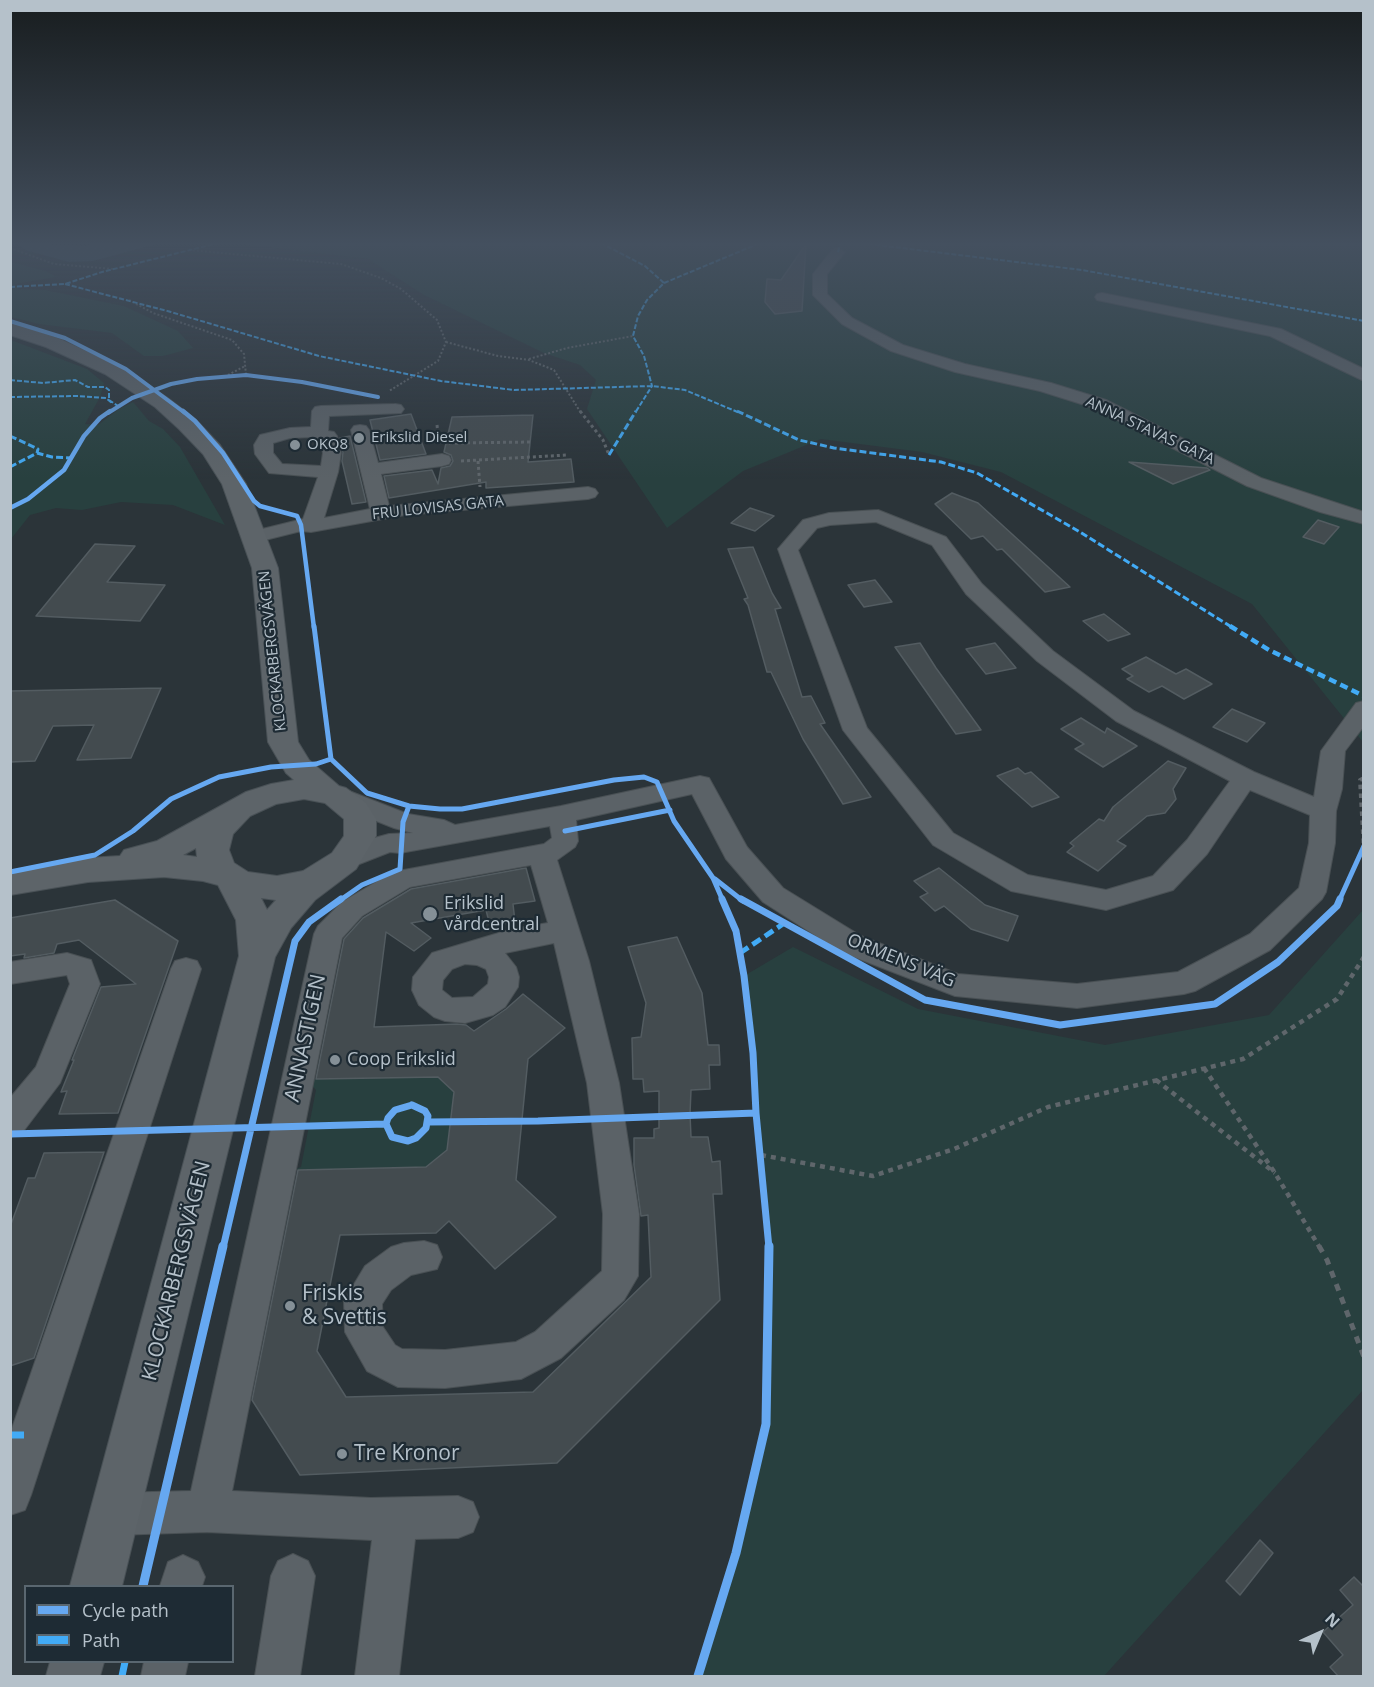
<!DOCTYPE html>
<html>
<head>
<meta charset="utf-8">
<style>
  body { margin:0 }
  #map { position:relative; width:1374px; height:1687px; overflow:hidden; background:#2b3439; font-family:"Open Sans",sans-serif }
  canvas { display:block }
  .frame { position:absolute; inset:0; border:12px solid #b5c1ca; pointer-events:none }
  .legend { position:absolute; left:24px; top:1585px; width:210px; height:78px; box-sizing:border-box; background:#1e2b34; border:2px solid #5a6770; margin:0; padding:8px 10px; list-style:none; font-size:18px; color:#b5c1ca }
  .legend li { display:flex; align-items:center; gap:12px; height:30px }
  .legend b { width:30px; border:2px solid #5a6770 }
  .north { position:absolute; left:1290px; top:1603px; width:60px; height:60px; -webkit-text-stroke:4px #1e2b34; paint-order:stroke; rotate:44deg; font-size:16px; font-weight:700; line-height:24px; text-align:center; color:#b5c1ca }
  .north::after { content:''; display:block; margin:auto; width:21px; height:27px; background:#b5c1ca; clip-path:polygon(50% 0,100% 100%,50% 72%,0 100%) }
</style>
</head>
<body>
<div id="map">
<canvas width="1374" height="1687"></canvas>
<div class="frame"></div>
<ul class="legend">
<li><b style="height:8px;background:#66a8f1"></b>Cycle path</li>
<li><b style="height:8px;background:#42abf6"></b>Path</li>
</ul>
<div class="north">N</div>
</div>
<script>
const context = document.querySelector('canvas').getContext('2d');
context.lineJoin = 'round';
function fillPath(path, color) { context.fillStyle = color; context.fill(path, 'evenodd'); }
const shape = rows => new Path2D(rows.map(r => 'M' + r).join(''));
function stroke(path, color, width, dash) { context.strokeStyle = color; context.lineWidth = width; context.lineCap = dash ? 'butt' : 'round'; context.setLineDash(dash || []); context.stroke(path); }
function drawText(font, color, halo, rows, align = 'center') {
  context.font = font + ' "Open Sans",sans-serif'; context.lineWidth = 4.5; context.setLineDash([]); context.textBaseline = 'middle'; context.strokeStyle = halo; context.fillStyle = color; for (const [text, x, y, turn = 0] of rows) {
    context.save(); context.translate(x, y); context.rotate((+turn || 0) * Math.PI / 180); context.textAlign = isNaN(turn) ? turn : align; if (halo) context.strokeText(text, 0, 0); context.fillText(text, 0, 0); context.restore();
  }
}
const green = shape([
  [233,243,1363,243,1363,742,1252,604,1001,472,922,452,821,439,743,471,667,528,587,409,596,380,580,365,544,353,424,295,368,259],
  [11,262,46,271,56,277,15,284,19,289,45,290,124,306,178,331,193,348,163,356,144,356,112,333,39,324,11,317],
  [11,340,87,369,104,383,100,397,85,424,98,425,119,409,133,402,149,421,163,429,180,447,225,525,173,505,121,502,82,510,56,508,30,515,11,539],
  [1363,910,1363,1390,1104,1676,698,1676,736,1553,766,1423,770,1297,769,1228,744,976,793,947,918,1009,1105,1045,1269,1015],
  [438,1077,454,1092,447,1150,426,1167,294,1170,301,1167,316,1090,306,1079]
]);
const water = shape([
  [17,243,86,246,92,243,157,244,93,261,69,262,25,250]
]);
const building = shape([
  [806,244,802,311,775,314,765,302,767,279,781,280,806,244],
  [411,414,426,454,380,460,370,420,411,414],
  [533,415,528,462,571,459,574,482,486,488,486,482,389,498,384,476,432,470,438,484,441,468,450,466,453,461,451,455,444,452,452,417,533,415],
  [350,436,366,502,352,504,342,461,343,452,340,438,350,436],
  [1129,462,1207,468,1210,470,1173,484,1129,462],
  [952,493,978,503,1070,587,1045,592,1002,549,997,550,983,536,971,539,935,504,952,493],
  [750,508,774,516,755,531,731,523,750,508],
  [1318,520,1339,527,1324,544,1303,537,1318,520],
  [95,544,135,546,107,582,165,585,140,621,36,616,95,544],
  [753,547,772,593,781,608,775,609,802,697,811,696,825,723,820,724,871,797,843,804,803,739,771,672,767,672,748,605,744,599,748,598,728,549,753,547],
  [875,580,892,602,864,607,848,585,875,580],
  [1104,614,1130,634,1108,641,1083,621,1104,614],
  [920,643,936,668,981,730,956,734,895,647,920,643],
  [995,643,1016,668,986,674,966,649,995,643],
  [1146,657,1176,674,1186,669,1212,684,1184,699,1162,686,1149,692,1127,679,1133,676,1122,669,1146,657],
  [161,688,131,758,77,760,94,725,53,726,35,761,10,762,10,691,161,688],
  [1232,709,1265,723,1247,742,1213,727,1232,709],
  [1081,718,1105,733,1107,728,1137,746,1103,767,1075,749,1084,744,1061,729,1081,718],
  [1168,761,1186,768,1173,789,1176,799,1165,813,1147,816,1117,841,1126,846,1098,871,1067,852,1074,846,1070,843,1099,819,1104,821,1113,807,1168,761],
  [1018,768,1025,774,1031,772,1059,797,1032,807,997,776,1018,768],
  [526,868,535,901,513,904,515,922,490,926,486,910,411,923,431,938,414,951,386,932,374,1027,457,1024,466,1025,474,1031,506,1009,523,994,565,1028,528,1059,516,1180,556,1217,495,1269,449,1221,436,1233,340,1235,317,1351,346,1397,533,1392,651,1277,648,1215,641,1216,634,1165,634,1138,654,1138,654,1129,659,1128,659,1091,644,1092,643,1079,633,1079,632,1038,641,1037,646,1003,628,947,677,937,702,993,708,1045,719,1045,720,1065,709,1065,710,1089,691,1090,690,1114,691,1137,708,1137,712,1162,720,1161,722,1194,713,1194,720,1300,557,1463,300,1475,252,1400,298,1170,426,1167,447,1150,454,1092,438,1077,316,1079,344,939,363,918,411,889,526,868],
  [939,868,985,905,1018,916,1008,941,971,929,944,906,935,911,920,897,928,893,914,881,939,868],
  [115,900,178,941,118,1113,59,1114,67,1091,61,1092,74,1060,72,1060,101,987,136,984,79,940,57,944,54,953,24,958,25,954,10,956,10,918,115,900],
  [104,1152,34,1358,10,1366,10,1227,28,1178,35,1178,44,1153,104,1152],
  [1260,1540,1273,1553,1240,1595,1226,1581,1260,1540],
  [1354,1577,1364,1587,1364,1677,1339,1677,1330,1667,1343,1655,1323,1632,1353,1605,1340,1590,1354,1577]
]);
const pathFar4 = shape([
  [10,248,54,264,114,269],
  [189,250,341,264,381,278,401,289,437,320,446,342,438,361,389,391],
  [129,300,153,313,232,340,244,354,246,375],
  [446,342,498,356,529,360,554,370,581,413],
  [529,359,567,348,633,336],
  [228,375,245,366]
]);
const pathFar3 = shape([
  [580,411,603,440,609,455],
  [437,425,439,442],
  [449,443,532,442],
  [461,461,567,455],
  [478,461,480,487]
]);
const pathFar2 = shape([
  [1364,778,1360,780,1364,851]
]);
const pathFar1 = shape([
  [1204,1068,1275,1173,1320,1248],
  [1156,1080,1275,1173],
  [761,1155,873,1176,954,1149,1048,1107,1243,1059,1337,999,1364,957]
]);
const path = shape([
  [1319,1246,1327,1260,1364,1357]
]);
const minor = shape([
  [838,248,845,252,827,274,827,294,852,318,903,345,965,364,1051,383,1106,400,1261,478,1364,512,1364,524,1320,512,1247,486,1094,408,1040,391,955,372,891,351,842,324,813,295,813,274,833,249,838,248],
  [1102,293,1281,329,1364,369,1364,381,1270,336,1097,300,1095,297,1097,294,1102,293],
  [395,404,401,405,404,409,401,413,329,416,328,431,334,432,337,436,341,453,338,472,324,518,370,509,351,430,354,426,360,425,366,426,369,430,378,463,442,454,449,456,451,460,449,464,442,466,381,474,389,506,588,487,595,489,598,493,595,497,588,499,405,515,311,532,301,531,253,543,246,541,243,537,246,533,303,519,318,477,269,473,255,454,254,445,260,435,290,428,311,427,312,411,315,407,321,406,395,404],
  [310,437,320,440,323,453,321,466,282,464,273,453,273,443,290,438,310,437],
  [878,510,946,537,982,584,1053,651,1134,711,1254,772,1314,797,1321,751,1356,703,1364,701,1364,726,1345,751,1342,789,1336,811,1335,843,1326,892,1322,899,1270,950,1195,991,1184,994,1077,1008,955,996,841,952,763,902,726,859,692,794,576,820,578,841,575,847,557,860,589,961,619,1083,639,1214,638,1276,624,1300,561,1358,521,1379,445,1388,398,1387,367,1371,345,1332,344,1301,365,1266,391,1247,404,1243,424,1241,437,1245,442,1257,437,1269,411,1275,391,1290,382,1304,383,1327,395,1345,402,1349,445,1350,516,1342,535,1332,602,1271,603,1214,587,1083,554,943,505,953,516,967,519,977,518,987,505,1007,493,1015,465,1023,445,1021,434,1017,419,1005,412,990,413,977,432,953,512,929,548,923,531,865,410,887,362,916,342,938,232,1491,371,1498,458,1496,473,1502,479,1517,473,1532,458,1538,415,1539,399,1676,355,1676,372,1540,207,1532,114,1535,99,1529,93,1514,99,1499,114,1493,191,1491,314,934,318,926,342,902,393,872,544,844,552,838,550,826,400,853,390,852,344,870,334,868,330,861,334,854,356,843,389,834,413,833,394,828,326,801,322,795,326,789,335,787,344,789,408,814,444,820,455,825,561,806,700,776,709,778,747,847,783,888,861,936,958,974,1077,984,1178,972,1250,934,1299,888,1309,843,1310,815,1250,790,1207,854,1173,890,1106,910,1011,891,933,845,843,730,778,549,803,520,829,513,878,510],
  [876,522,932,545,966,594,1037,661,1116,721,1230,781,1187,840,1153,876,1106,890,1028,875,953,833,867,728,798,550,817,528,830,525,876,522],
  [465,964,477,965,486,969,489,977,488,984,473,997,452,998,442,990,443,980,452,969,465,964],
  [67,953,91,960,100,984,60,1083,22,1133,10,1137,10,1098,36,1067,70,984,67,975,10,984,10,962,67,953],
  [186,958,197,961,201,969,31,1495,25,1510,10,1515,10,1434,171,969,175,961,186,958],
  [293,1554,308,1561,315,1576,300,1676,255,1676,271,1576,278,1561,293,1554],
  [183,1555,198,1562,205,1577,202,1586,160,1586,168,1562,183,1555],
  [144,1662,188,1662,185,1676,141,1676,144,1662]
]);
const major = shape([
  [10,322,60,339,119,366,169,399,195,419,220,445,246,484,278,568,298,742,309,760,339,786,346,788,366,803,376,819,376,836,356,869,315,900,291,928,275,957,122,1586,70,1586,239,956,236,920,218,885,203,881,164,877,88,882,10,895,10,871,88,858,120,856,124,850,157,841,246,792,271,784,294,780,286,773,268,742,252,568,222,484,203,454,179,429,155,407,105,374,46,347,10,335,10,322],
  [304,799,325,803,344,819,344,836,332,853,303,871,277,876,248,872,234,863,229,850,233,834,250,816,276,804,304,799],
  [196,848,197,857,183,855,196,848],
  [261,898,276,900,267,910,261,898],
  [50,1662,104,1662,100,1676,46,1676,50,1662]
]);
const quietFar4 = shape([
  [601,243,645,266,664,283,647,300,638,316,633,336,644,356,652,386,635,413],
  [861,243,1082,270,1364,321],
  [838,252,840,243],
  [664,283,760,243],
  [65,284,171,312,319,356,441,381,514,390,652,386,685,390,740,413],
  [10,287,65,284,102,272,218,243],
  [10,380,43,383,75,380,88,387,105,387,109,390,109,400,118,406],
  [10,397,78,396,106,398,112,403]
]);
const quietFar3 = shape([
  [737,411,799,440,834,448,941,462,977,473,1080,532,1233,628],
  [10,436,38,449,37,453],
  [609,455,636,411],
  [10,467,37,453,52,457,72,458]
]);
const quietFar2 = shape([
  [1230,626,1269,650,1364,696]
]);
const quietFar1 = shape([
  [740,953,783,924]
]);
const quiet = shape([
  [10,1435,30,1435],
  [122,1676,125,1662]
]);
const cyclewayFar4 = shape([
  [10,321,65,338,126,369,185,413],
  [108,413,132,398,171,384,197,379,246,375,302,382,378,397]
]);
const cyclewayFar3 = shape([
  [183,411,195,421,223,453,254,501,260,506,297,516,301,525,314,628],
  [10,508,28,499,64,470,84,436,100,418,110,411]
]);
const cyclewayFar2 = shape([
  [314,626,331,759],
  [565,831,670,810],
  [10,872,95,855,133,831,171,799,219,777,271,767,316,764,331,759,367,793,409,806,440,809,462,809,614,780,644,777,657,782,674,821,713,878,723,901],
  [715,879,743,901],
  [339,901,362,885,400,869,403,822,409,806],
  [1339,901,1364,846]
]);
const cyclewayFar1 = shape([
  [722,899,736,931,744,976,753,1053,756,1113,769,1248],
  [741,899,925,1000,1060,1025,1215,1004,1278,962,1337,906,1340,899],
  [412,1105,425,1111,428,1116,426,1128,416,1138,408,1141,392,1137,386,1124,388,1118,395,1110,412,1105],
  [428,1122,538,1121,756,1113],
  [10,1134,386,1124],
  [223,1248,295,941,309,922,341,899]
]);
const cycleway = shape([
  [143,1586,223,1246],
  [698,1676,736,1553,766,1424,769,1246]
]);
const markers = [
  [359,438,6,"#859097"],
  [295,445,6,"#859097"],
  [430,914,8,"#859097"],
  [335,1060,6,"#859097"],
  [290,1306,6,"#859097"],
  [342,1454,6,"#859097"]
];
const farStreetnames = [
  ["ANNA STAVAS GATA",1150,431,25],
  ["FRU LOVISAS GATA",438,508,-6],
  ["KLOCKARBERGSVÄGEN",273,651,-96]
];
const farPoinames = [
  ["Erikslid Diesel",371,438],
  ["OKQ8",307,445]
];
const poiNames = [
  ["Erikslid",444,904],
  ["vårdcentral",444,925],
  ["Coop Erikslid",347,1060]
];
const streetNames = [
  ["ORMENS VÄG",901,961,22]
];
const nearStreetnames = [
  ["ANNASTIGEN",306,1038,-78],
  ["KLOCKARBERGSVÄGEN",177,1271,-76]
];
const nearPoinames = [
  ["Friskis",302,1294],
  ["& Svettis",302,1318],
  ["Tre Kronor",354,1454]
];
fillPath(green, '#28403f');
fillPath(water, '#385162');
fillPath(building, '#434b4f');
stroke(building, '#535c61', 1.5);
stroke(minor, '#495054', 2);
stroke(major, '#495156', 2);
stroke(pathFar4, '#5f666b', 2, [2, 2]);
stroke(pathFar3, '#5f666b', 3, [3, 3]);
stroke(pathFar2, '#5f666b', 4, [4.5, 4.5]);
stroke(pathFar1, '#5f666b', 4.5, [5, 5]);
stroke(path, '#5f666b', 5, [7, 7]);
fillPath(minor, '#5b6267');
fillPath(major, '#5d6469');
stroke(quietFar4, '#42abf6', 2, [5, 2]);
stroke(quietFar3, '#42abf6', 3, [7, 3]);
stroke(quietFar2, '#42abf6', 4.5, [8, 4.5]);
stroke(quietFar1, '#42abf6', 5, [10, 5]);
stroke(quiet, '#42abf6', 7, [14, 7]);
stroke(cyclewayFar4, '#66a8f1', 4);
stroke(cyclewayFar3, '#66a8f1', 4.5);
stroke(cyclewayFar2, '#66a8f1', 5);
stroke(cyclewayFar1, '#66a8f1', 7);
stroke(cycleway, '#66a8f1', 9);
const sky = context.createLinearGradient(0, 0, 0, 479);
sky.addColorStop(0, '#181d1f');
sky.addColorStop(0.51, '#44505f');
sky.addColorStop(1, '#44505f00');
context.fillStyle = sky;
context.fillRect(0, 0, 1374, 479);
for (const [x, y, r, color] of markers) { const dot = new Path2D(); dot.arc(x, y, r, 0, 2 * Math.PI); context.fillStyle = color; context.fill(dot); stroke(dot, '#1e2b34', 2); }
drawText('15px', '#b5c1ca', '#1e2b34', farStreetnames);
drawText('15px', '#b5c1ca', '#1e2b34', farPoinames, 'left');
drawText('18px', '#b5c1ca', '#1e2b34', poiNames, 'left');
drawText('18px', '#b5c1ca', '#1e2b34', streetNames);
drawText('21px', '#b5c1ca', '#1e2b34', nearStreetnames);
drawText('21px', '#b5c1ca', '#1e2b34', nearPoinames, 'left');
</script>
</body>
</html>
